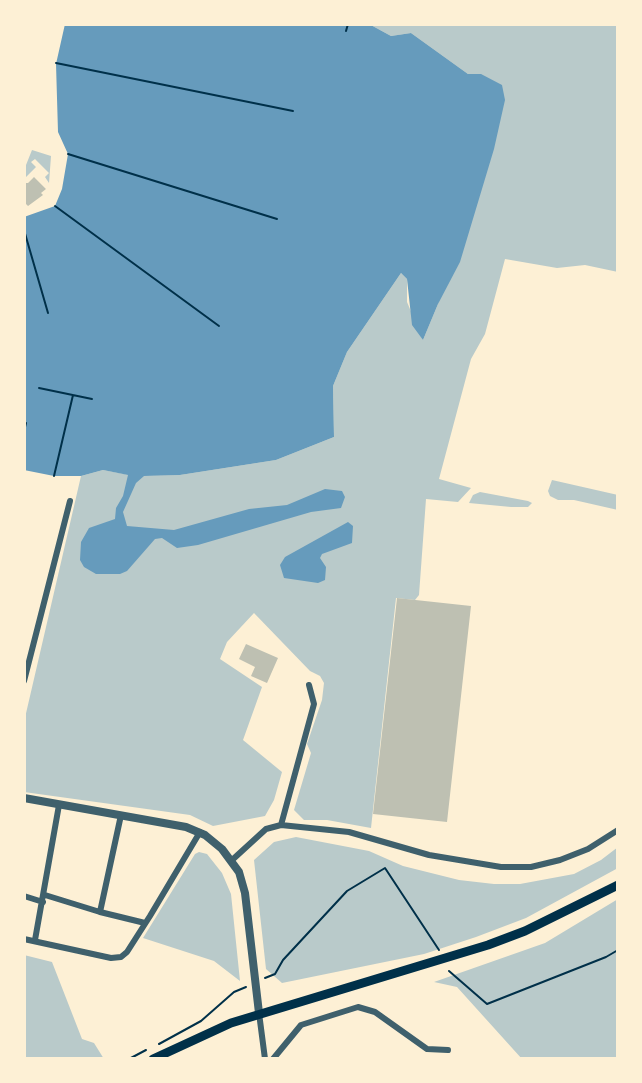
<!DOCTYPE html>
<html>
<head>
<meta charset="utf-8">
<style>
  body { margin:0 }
  #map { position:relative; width:642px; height:1083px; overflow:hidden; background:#fdf0d5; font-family:Inter,sans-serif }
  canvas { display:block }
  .frame { position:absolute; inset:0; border:26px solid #fdf0d5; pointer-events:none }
</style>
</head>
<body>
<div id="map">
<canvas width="642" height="1083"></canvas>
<div class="frame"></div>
</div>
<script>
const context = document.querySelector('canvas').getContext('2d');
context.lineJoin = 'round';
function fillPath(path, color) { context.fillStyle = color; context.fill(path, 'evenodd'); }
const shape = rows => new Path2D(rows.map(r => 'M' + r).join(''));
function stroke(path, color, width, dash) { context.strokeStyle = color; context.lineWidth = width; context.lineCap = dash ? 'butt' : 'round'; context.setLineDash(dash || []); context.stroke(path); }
const green = shape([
  [369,24,618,24,618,272,585,265,557,268,505,259,485,334,471,359,439,479,471,488,458,502,426,499,419,595,415,600,396,598,371,828,327,820,304,820,294,810,311,753,307,744,322,700,324,683,320,676,310,671,254,613,227,642,220,659,262,687,243,740,282,772,274,800,265,816,213,826,190,815,24,792,24,722,81,476,103,470,135,476,180,475,276,460,334,437,333,386,347,352,401,273,407,279,407,302,423,340,438,304,481,74,468,74,411,33,391,36],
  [32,150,51,156,49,183,45,177,49,173,35,159,31,162,36,167,24,179,24,170],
  [552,480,618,495,618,510,574,500,558,500,550,496,548,491],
  [480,492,528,501,532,503,528,507,511,507,469,503,473,495],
  [296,837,369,851,403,866,459,880,494,884,520,884,574,874,601,860,618,847,618,868,526,918,476,937,424,954,282,983,266,969,254,860,274,842],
  [199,852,207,854,222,873,231,894,240,981,214,961,143,938,195,854],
  [618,899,618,1059,522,1059,457,987,434,982,545,943],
  [24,955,52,962,82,1039,94,1043,104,1059,24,1059]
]);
const water = shape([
  [65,24,369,24,391,36,411,33,468,74,481,74,502,85,505,100,494,149,460,262,438,304,423,340,412,325,407,279,401,273,347,352,333,386,334,437,276,460,180,475,144,476,136,483,123,512,127,526,174,530,249,509,287,505,325,489,342,491,345,497,341,508,311,512,198,545,177,548,162,538,155,539,127,571,120,574,96,574,84,567,80,560,81,542,89,528,115,519,116,508,123,496,128,475,103,470,81,476,54,476,24,470,24,217,55,206,62,189,68,154,58,132,56,64],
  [348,522,353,526,352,543,322,554,320,558,326,567,325,580,318,583,284,578,280,565,285,557]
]);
const building = shape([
  [34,177,46,189,41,193,43,195,28,206,24,202,24,183,28,183],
  [397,598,471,606,447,822,373,814],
  [246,644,278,658,267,683,251,676,255,667,239,659]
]);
const path = shape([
  [346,31,348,24],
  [56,63,293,111],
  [68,154,277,219],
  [55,206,219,326],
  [24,230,48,313],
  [39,388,92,399],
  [24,431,26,423],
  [54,476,73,395],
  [449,971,487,1004,606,957,618,950],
  [265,978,275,974,283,960,347,891,385,868,439,950],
  [159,1044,201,1021,234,992,246,987],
  [129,1059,146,1050]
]);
const minor = shape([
  [24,681,70,501],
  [281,825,314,704,309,685],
  [231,861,266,829,281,825,349,832,429,855,501,867,531,867,560,860,588,849,618,830],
  [45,895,100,912,121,815],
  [24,896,43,902],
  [100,912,145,923],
  [24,939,111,958,121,957,127,952,150,916,200,832],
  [35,940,59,805],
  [259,1013,265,1059],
  [273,1059,301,1025,358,1007,375,1012,427,1049,448,1050]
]);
const tertiary = shape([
  [24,798,186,827,205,835,222,849,239,872,245,893,259,1013]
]);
const secondary = shape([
  [153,1059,231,1023,488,945,525,931,618,885]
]);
fillPath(green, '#b9caca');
fillPath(water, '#669bbc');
fillPath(building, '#bec0b2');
stroke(path, '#003049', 2);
stroke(minor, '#3f606c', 6);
stroke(tertiary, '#3f606c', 8);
stroke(secondary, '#003049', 9);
</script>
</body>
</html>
